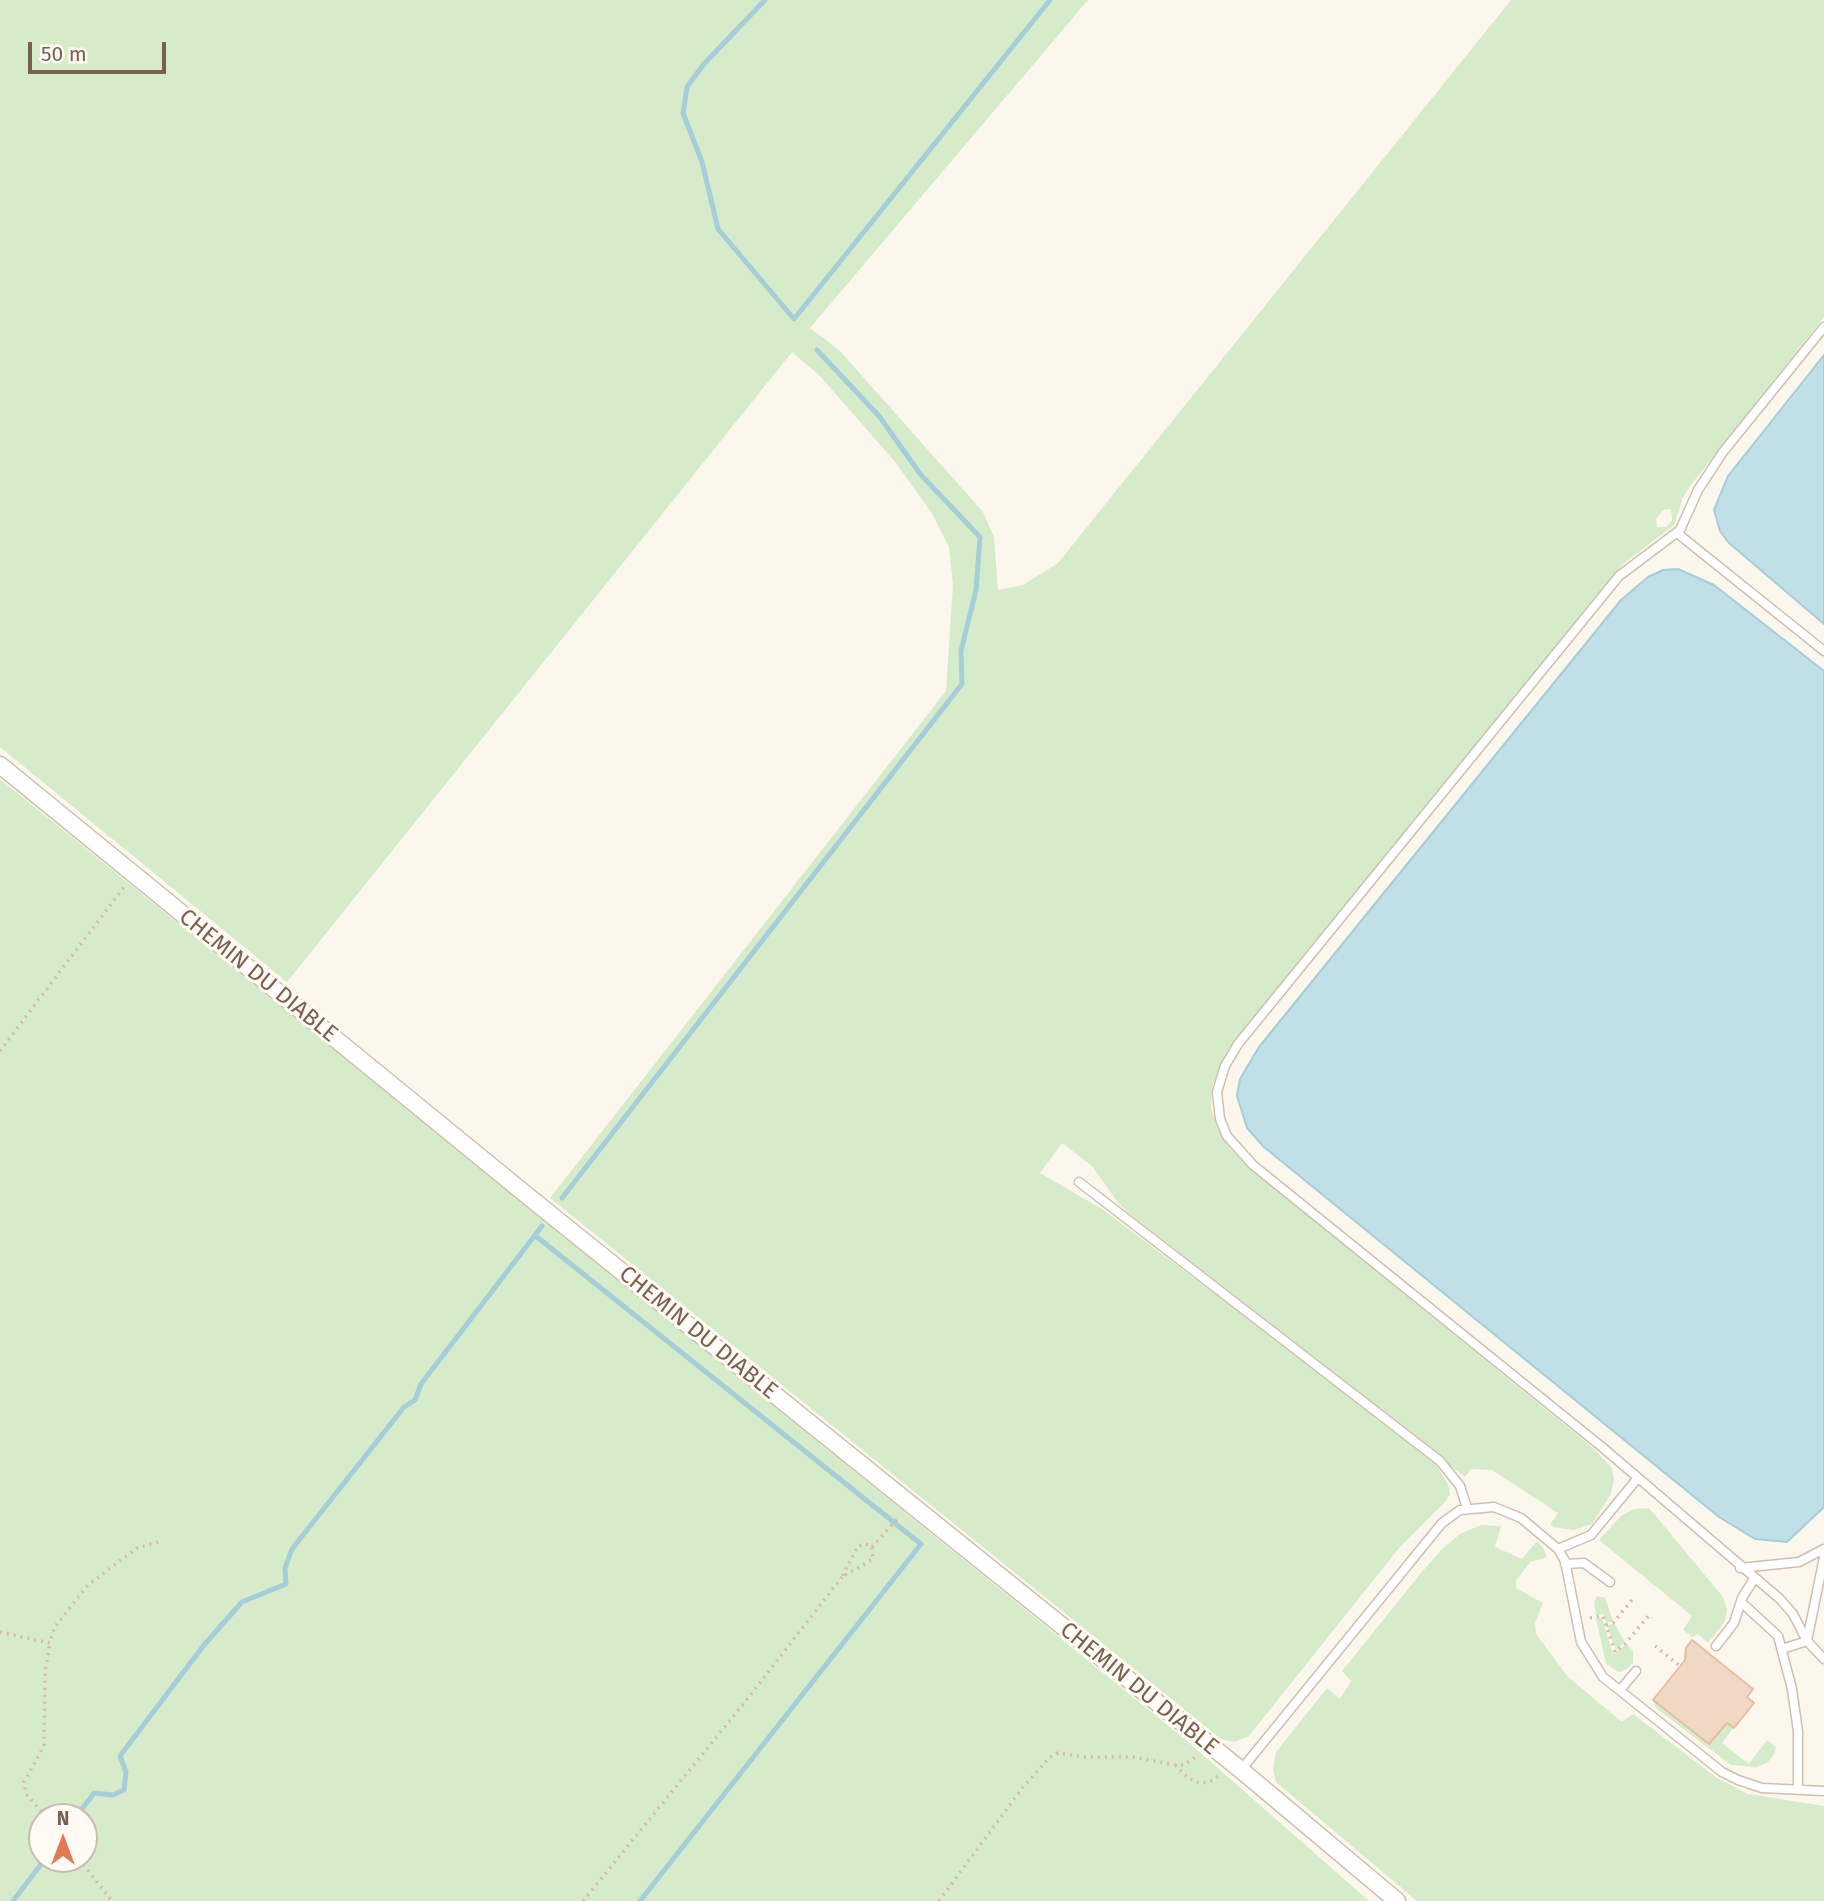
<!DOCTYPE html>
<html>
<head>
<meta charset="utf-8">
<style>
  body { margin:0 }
  #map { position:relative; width:1824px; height:1901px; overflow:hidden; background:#fcf7ec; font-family:"Fira Sans",sans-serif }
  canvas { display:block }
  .north { position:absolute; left:28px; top:1803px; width:70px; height:70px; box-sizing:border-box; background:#fffaf3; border:2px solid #c9bcb1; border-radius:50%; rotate:0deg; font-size:19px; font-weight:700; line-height:28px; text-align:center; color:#785f4e }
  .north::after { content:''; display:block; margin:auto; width:24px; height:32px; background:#e27a56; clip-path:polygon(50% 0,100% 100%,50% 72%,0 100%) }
  .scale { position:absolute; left:28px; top:42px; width:138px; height:32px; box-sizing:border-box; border:4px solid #785f4e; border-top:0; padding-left:9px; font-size:21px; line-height:24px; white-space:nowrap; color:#785f4e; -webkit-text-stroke:5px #fffaf3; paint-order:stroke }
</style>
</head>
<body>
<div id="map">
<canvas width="1824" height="1901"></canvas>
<div class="north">N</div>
<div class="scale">50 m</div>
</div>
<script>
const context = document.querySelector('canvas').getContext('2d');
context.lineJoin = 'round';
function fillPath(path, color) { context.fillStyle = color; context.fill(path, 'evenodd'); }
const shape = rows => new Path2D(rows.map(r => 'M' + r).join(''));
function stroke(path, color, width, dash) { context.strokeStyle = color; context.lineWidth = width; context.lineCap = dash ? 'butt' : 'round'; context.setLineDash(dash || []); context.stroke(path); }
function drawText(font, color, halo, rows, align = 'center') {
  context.font = font + ' "Fira Sans",sans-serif'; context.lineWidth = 6; context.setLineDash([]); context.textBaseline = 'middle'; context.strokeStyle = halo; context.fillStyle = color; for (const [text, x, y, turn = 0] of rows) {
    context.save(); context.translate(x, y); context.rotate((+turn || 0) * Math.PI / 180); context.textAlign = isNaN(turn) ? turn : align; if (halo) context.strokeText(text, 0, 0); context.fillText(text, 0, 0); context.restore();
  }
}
const green = shape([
  [0,0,1088,0,810,328,840,351,983,512,994,537,998,590,1023,585,1058,563,1511,0,1824,0,1824,317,1694,481,1683,497,1674,525,1623,564,1229,1048,1212,1087,1211,1108,1217,1127,1230,1148,1247,1166,1593,1448,1612,1468,1614,1479,1611,1494,1592,1524,1574,1530,1554,1527,1550,1525,1558,1513,1492,1470,1471,1469,1465,1477,1136,1219,1119,1204,1092,1166,1062,1143,1040,1173,1102,1209,1291,1351,1436,1465,1449,1486,1450,1494,1446,1501,1399,1548,1249,1736,1234,1742,1221,1739,550,1198,946,691,953,585,949,547,931,512,896,463,819,375,792,352,287,982,0,747],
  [1671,509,1672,520,1666,527,1657,527,1656,519,1663,510],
  [0,779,1186,1740,1369,1901,0,1901],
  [42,1817,84,1817,84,1859,42,1859],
  [1649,1508,1723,1597,1727,1609,1725,1621,1708,1643,1698,1634,1693,1637,1683,1630,1692,1616,1599,1540,1621,1516,1634,1509],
  [1481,1525,1501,1526,1495,1547,1522,1559,1537,1541,1543,1548,1547,1557,1530,1562,1516,1581,1516,1588,1543,1603,1535,1623,1536,1634,1568,1677,1622,1722,1633,1714,1717,1778,1748,1794,1824,1806,1824,1901,1417,1901,1276,1782,1273,1769,1276,1752,1327,1688,1340,1699,1351,1681,1342,1671,1421,1573,1441,1550,1460,1534],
  [1597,1596,1605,1598,1613,1621,1606,1623,1603,1614,1596,1616,1594,1602],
  [1596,1618,1602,1618,1613,1654,1627,1644,1633,1651,1633,1663,1627,1669,1619,1672,1606,1664],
  [1614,1623,1625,1642,1616,1650,1607,1626],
  [1653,1700,1709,1744,1731,1717,1740,1719,1722,1743,1749,1764,1767,1740,1776,1747,1774,1754,1768,1762,1757,1767,1731,1765,1656,1708]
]);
const water = shape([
  [1824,355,1824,624,1729,543,1720,531,1714,510,1728,476,1824,355],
  [1678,569,1714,585,1824,671,1824,1507,1787,1542,1755,1539,1719,1517,1313,1187,1264,1147,1247,1128,1237,1096,1240,1079,1259,1047,1621,600,1648,577,1663,570,1678,569]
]);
const stream = shape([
  [765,0,703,65,687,87,683,113,702,162,718,229,794,319,1050,0],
  [562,1198,962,684,961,651,976,590,980,537,921,475,879,416,817,350],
  [537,1237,921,1544,640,1901],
  [76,1817,94,1793,113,1795,124,1790,126,1772,120,1756,204,1645,242,1602,286,1584,285,1568,292,1549,404,1407,415,1400,421,1384,542,1226],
  [13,1901,45,1859]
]);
const building = shape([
  [1692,1640,1753,1689,1747,1697,1754,1703,1734,1728,1727,1723,1709,1744,1653,1700,1685,1660,1686,1648,1692,1640]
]);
const path = shape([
  [0,1051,124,887],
  [866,1544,872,1547,873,1559,842,1577,858,1546,866,1544],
  [872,1547,899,1517],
  [1590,1618,1603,1616,1615,1652,1625,1644,1650,1614],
  [1606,1625,1613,1623,1632,1600],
  [0,1632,50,1643,54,1628,88,1585,137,1548,162,1541],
  [1655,1646,1680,1666],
  [1175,1765,1187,1777,1199,1783,1210,1782,1220,1775],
  [46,1817,26,1794,24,1782,44,1746,45,1672,50,1643],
  [79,1859,112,1901],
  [583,1901,745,1702,842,1577],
  [939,1901,1023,1787,1050,1757,1058,1753,1085,1757,1133,1757,1175,1765,1184,1765,1197,1756]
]);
const lane = shape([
  [1824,327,1723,452,1698,490,1680,530,1619,576,1238,1044,1225,1066,1217,1092,1220,1119,1227,1136,1253,1165,1602,1447,1780,1599,1793,1614,1807,1641,1824,1659],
  [1677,533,1824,651],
  [1079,1182,1440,1461,1460,1486,1467,1508],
  [1558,1549,1591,1535,1637,1479],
  [1565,1564,1584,1563,1610,1582],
  [1740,1568,1799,1562,1824,1549],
  [1741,1602,1778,1636,1792,1689,1798,1732,1798,1789],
  [1716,1646,1734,1623,1742,1598,1754,1579],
  [1782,1649,1807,1641,1824,1557],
  [1620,1690,1636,1671],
  [1241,1770,1442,1523,1460,1510,1494,1507,1521,1518,1558,1549,1565,1561,1581,1642,1603,1677,1722,1772,1738,1780,1762,1788,1824,1791]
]);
const street = shape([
  [0,765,529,1197,1241,1770,1397,1901]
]);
const streetNames = [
  ["CHEMIN DU DIABLE",258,976,39],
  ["CHEMIN DU DIABLE",698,1333,39],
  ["CHEMIN DU DIABLE",1139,1689,39]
];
fillPath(green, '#d6ebca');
fillPath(water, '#c0dfe6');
stroke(water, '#a6ced8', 2);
stroke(stream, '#a6ced8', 5);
fillPath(building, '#f1d8c4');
stroke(building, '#e4bfa5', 2);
stroke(lane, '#cfbfb1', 11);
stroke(street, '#cfbfb1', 19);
stroke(path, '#d7bba6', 3.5, [2, 5]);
stroke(lane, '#fff', 8);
stroke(street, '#fff', 16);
drawText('23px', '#785f4e', '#fffaf3', streetNames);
</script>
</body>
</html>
